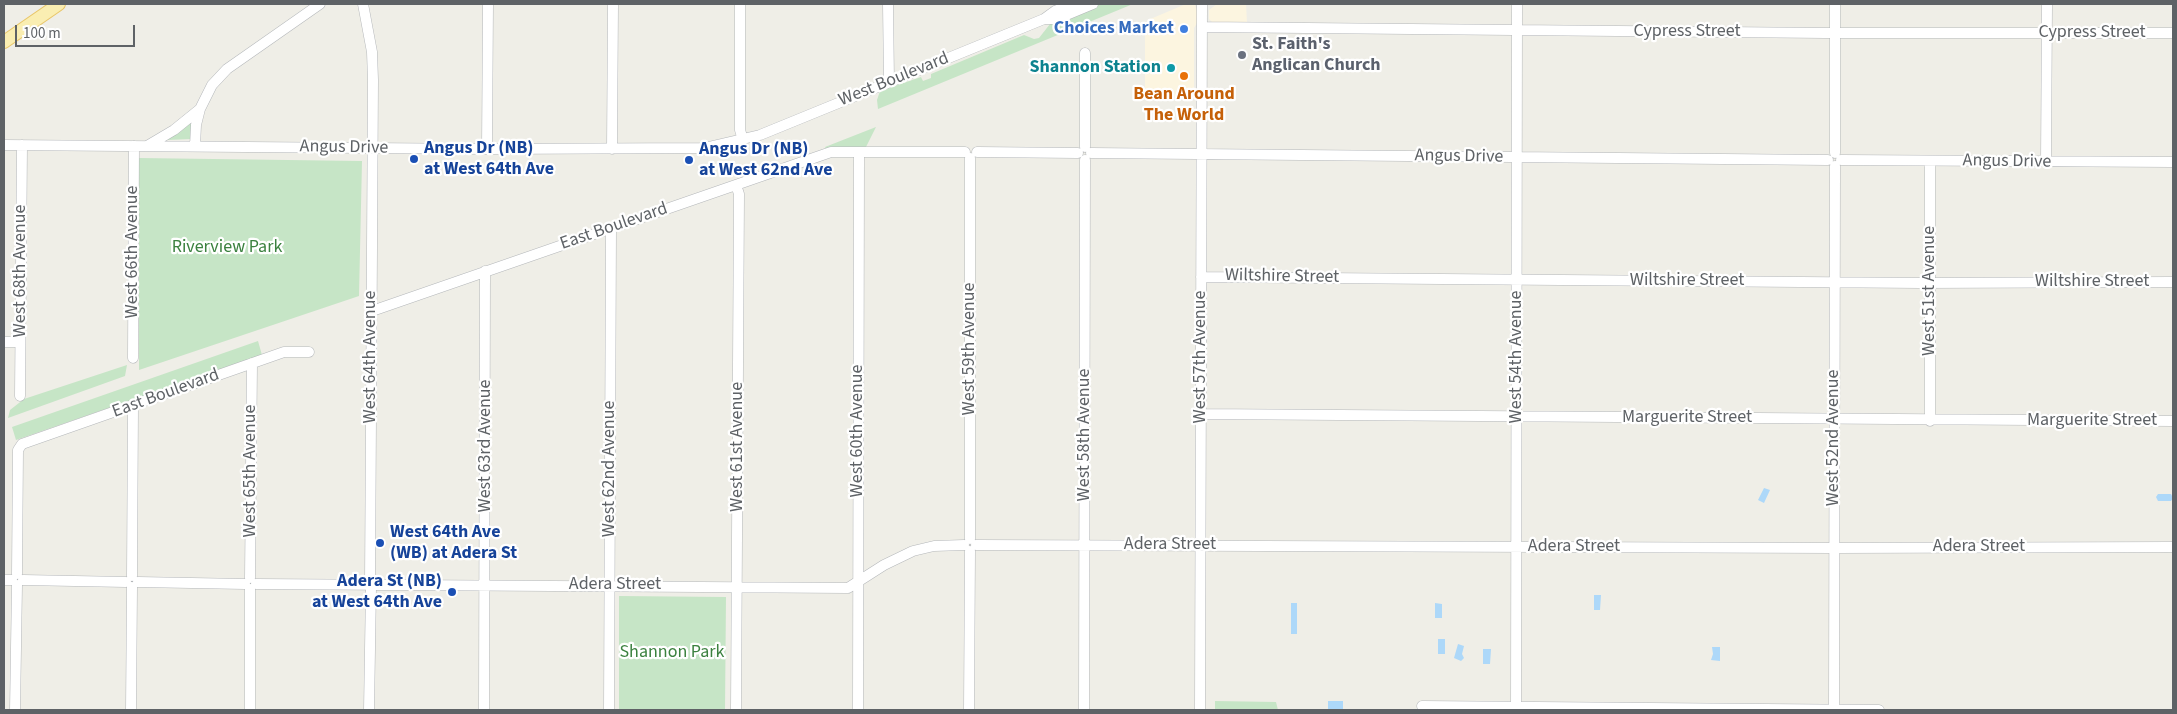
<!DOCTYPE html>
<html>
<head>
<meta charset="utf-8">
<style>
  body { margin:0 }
  #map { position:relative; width:2177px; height:714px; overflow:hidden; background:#efeee7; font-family:"Source Sans 3",sans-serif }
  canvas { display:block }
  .frame { position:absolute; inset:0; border:5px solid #5e6266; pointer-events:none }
  .scale { position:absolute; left:15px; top:25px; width:120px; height:22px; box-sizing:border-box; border:2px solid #5e6266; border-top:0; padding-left:6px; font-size:15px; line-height:18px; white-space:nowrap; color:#5e6266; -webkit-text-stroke:4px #fff; paint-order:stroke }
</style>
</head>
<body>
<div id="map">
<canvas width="2177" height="714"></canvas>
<div class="frame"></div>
<div class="scale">100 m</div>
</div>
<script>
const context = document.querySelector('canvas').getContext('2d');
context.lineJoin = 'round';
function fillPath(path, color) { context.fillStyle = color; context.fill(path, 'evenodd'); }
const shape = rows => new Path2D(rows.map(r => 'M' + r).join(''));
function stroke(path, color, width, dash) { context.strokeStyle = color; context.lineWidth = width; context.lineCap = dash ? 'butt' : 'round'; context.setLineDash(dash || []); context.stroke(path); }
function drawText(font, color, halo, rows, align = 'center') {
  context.font = font + ' "Source Sans 3",sans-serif'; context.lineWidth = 4.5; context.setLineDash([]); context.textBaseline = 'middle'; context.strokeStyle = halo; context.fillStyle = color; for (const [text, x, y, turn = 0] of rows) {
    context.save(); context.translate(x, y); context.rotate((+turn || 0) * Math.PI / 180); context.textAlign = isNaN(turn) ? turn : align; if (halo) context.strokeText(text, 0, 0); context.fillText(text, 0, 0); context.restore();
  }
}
const commercial = shape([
  [1186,4,1195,5,1197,11,1197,23,1194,28,1194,97,1145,97,1145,25,1148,20],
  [1217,4,1246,4,1247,23,1212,22,1209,19,1209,10]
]);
const green = shape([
  [1099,4,1133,4,878,109,877,100,880,91,921,77,923,81,931,78,931,74,1024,35,1034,39,1039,38,1050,24],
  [190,123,192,125,191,139,167,140],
  [876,127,865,149,826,150,825,147],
  [139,158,362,161,359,296,139,370],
  [258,341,262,355,16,440,12,427],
  [127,365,125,376,8,418,10,410,24,399],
  [619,596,726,597,725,710,619,710],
  [1215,701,1276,702,1278,710,1215,710]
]);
const water = shape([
  [1764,488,1770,490,1764,503,1758,500],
  [2158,494,2171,494,2173,498,2171,501,2158,501,2156,497],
  [1594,595,1601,595,1600,610,1594,610],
  [1291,603,1297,603,1297,634,1291,634],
  [1435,603,1442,604,1442,618,1435,618],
  [1438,639,1445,639,1445,654,1438,654],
  [1458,644,1464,646,1462,654,1464,658,1461,661,1454,658],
  [1712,647,1720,647,1720,661,1711,660,1713,654],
  [1483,649,1491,649,1490,664,1483,664],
  [1328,701,1343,701,1343,709,1328,709]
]);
const minor = shape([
  [363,4,372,52,373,80,370,584,371,588,369,710],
  [740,4,740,130,743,140],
  [888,4,889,82],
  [1835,4,1835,153],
  [1045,19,1057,19,1093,4],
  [1202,27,1826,33,2173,33],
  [1085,53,1085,147],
  [4,145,487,149,704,148,760,135,1044,19,1055,11,1073,4],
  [147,146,174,130,200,109],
  [195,146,196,125,200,109,212,85,227,69,320,4],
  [487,149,488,4],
  [612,149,613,4],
  [977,152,1078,153],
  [1091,153,1828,160],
  [1841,160,2173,162],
  [1930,161,1930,421],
  [2046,162,2047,4],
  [736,185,739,194,736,710],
  [1201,277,1921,283,2173,282],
  [372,311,831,152,965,152],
  [4,342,20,342],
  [133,358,134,146],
  [20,396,22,145],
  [1201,414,2173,421],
  [970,539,970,158],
  [976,545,1834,548,2173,547],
  [17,574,18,450,22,444,284,352,309,352],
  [132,576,133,406],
  [250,578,252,363],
  [4,580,12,580],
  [23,580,126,582],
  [138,582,245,584],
  [256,584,848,588,884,565,913,551,934,546,964,545],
  [1422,706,1879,710],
  [15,710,17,585],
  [131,710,132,587],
  [250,710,250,589],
  [484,710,485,271],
  [609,710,611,228],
  [858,710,859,152],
  [969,710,970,551],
  [1084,710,1085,160],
  [1200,710,1202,4],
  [1516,710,1517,4],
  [1834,710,1835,166]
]);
const major = shape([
  [4,42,59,4]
]);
const markers = [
  [1184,29,5,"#3f7fe0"],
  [1242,55,5,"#6b7280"],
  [1171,68,5,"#0f9aa8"],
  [1184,76,5,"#e8710a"],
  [414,159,5,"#1a4fb4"],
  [689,160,5,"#1a4fb4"],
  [380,543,5,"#1a4fb4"],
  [452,592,5,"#1a4fb4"]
];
const shopNames = [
  ["Choices Market",1174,29]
];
const streetNames = [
  ["Cypress Street",1687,32],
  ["Cypress Street",2092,33],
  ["West Boulevard",894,80,-22],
  ["Angus Drive",344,148,1],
  ["Angus Drive",1459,157,1],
  ["Angus Drive",2007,162,1],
  ["East Boulevard",614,227,-19],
  ["West 66th Avenue",133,252,-90],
  ["West 68th Avenue",21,271,-90],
  ["Wiltshire Street",1282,277,1],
  ["Wiltshire Street",1687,281],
  ["Wiltshire Street",2092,282],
  ["West 51st Avenue",1930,291,-90],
  ["West 59th Avenue",970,349,-90],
  ["West 64th Avenue",371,357,-90],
  ["West 57th Avenue",1201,357,-90],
  ["West 54th Avenue",1517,357,-90],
  ["East Boulevard",166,394,-20],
  ["Marguerite Street",1687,418],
  ["Marguerite Street",2092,421],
  ["West 60th Avenue",858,431,-90],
  ["West 58th Avenue",1085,435,-90],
  ["West 52nd Avenue",1834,438,-90],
  ["West 63rd Avenue",486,446,-90],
  ["West 61st Avenue",738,447,-90],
  ["West 62nd Avenue",610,469,-90],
  ["West 65th Avenue",251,471,-90],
  ["Adera Street",1170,545],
  ["Adera Street",1574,547],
  ["Adera Street",1979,547],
  ["Adera Street",615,585]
];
const worshipNames = [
  ["St. Faith's",1252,45],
  ["Anglican Church",1252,66]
];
const cultureNames = [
  ["Shannon Station",1161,68]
];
const foodNames = [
  ["Bean Around",1184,95],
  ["The World",1184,116]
];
const transitNames = [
  ["Angus Dr (NB)",424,149],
  ["at West 64th Ave",424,170],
  ["Angus Dr (NB)",699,150],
  ["at West 62nd Ave",699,171],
  ["West 64th Ave",390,533],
  ["(WB) at Adera St",390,554],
  ["Adera St (NB)",442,582,"right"],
  ["at West 64th Ave",442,603,"right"]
];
const parkNames = [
  ["Riverview Park",227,248],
  ["Shannon Park",672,653]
];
fillPath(commercial, '#fcf5e0');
fillPath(green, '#c6e5c6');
fillPath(water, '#add8f9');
stroke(minor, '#b4b7ba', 11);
stroke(major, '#e8c567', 14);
stroke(minor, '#fff', 10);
stroke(major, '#faeeb2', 12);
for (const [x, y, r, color] of markers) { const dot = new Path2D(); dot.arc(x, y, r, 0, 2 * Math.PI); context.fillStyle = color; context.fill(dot); stroke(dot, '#fff', 2); }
drawText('bold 18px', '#366cbe', '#fff', shopNames, 'right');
drawText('18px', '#5e6266', '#fff', streetNames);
drawText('bold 18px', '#5b616d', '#fff', worshipNames, 'left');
drawText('bold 18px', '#0d838f', '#fff', cultureNames, 'right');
drawText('bold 18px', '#c56008', '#fff', foodNames);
drawText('bold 18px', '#164399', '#fff', transitNames, 'left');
drawText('18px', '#3b813f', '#fff', parkNames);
</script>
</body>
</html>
